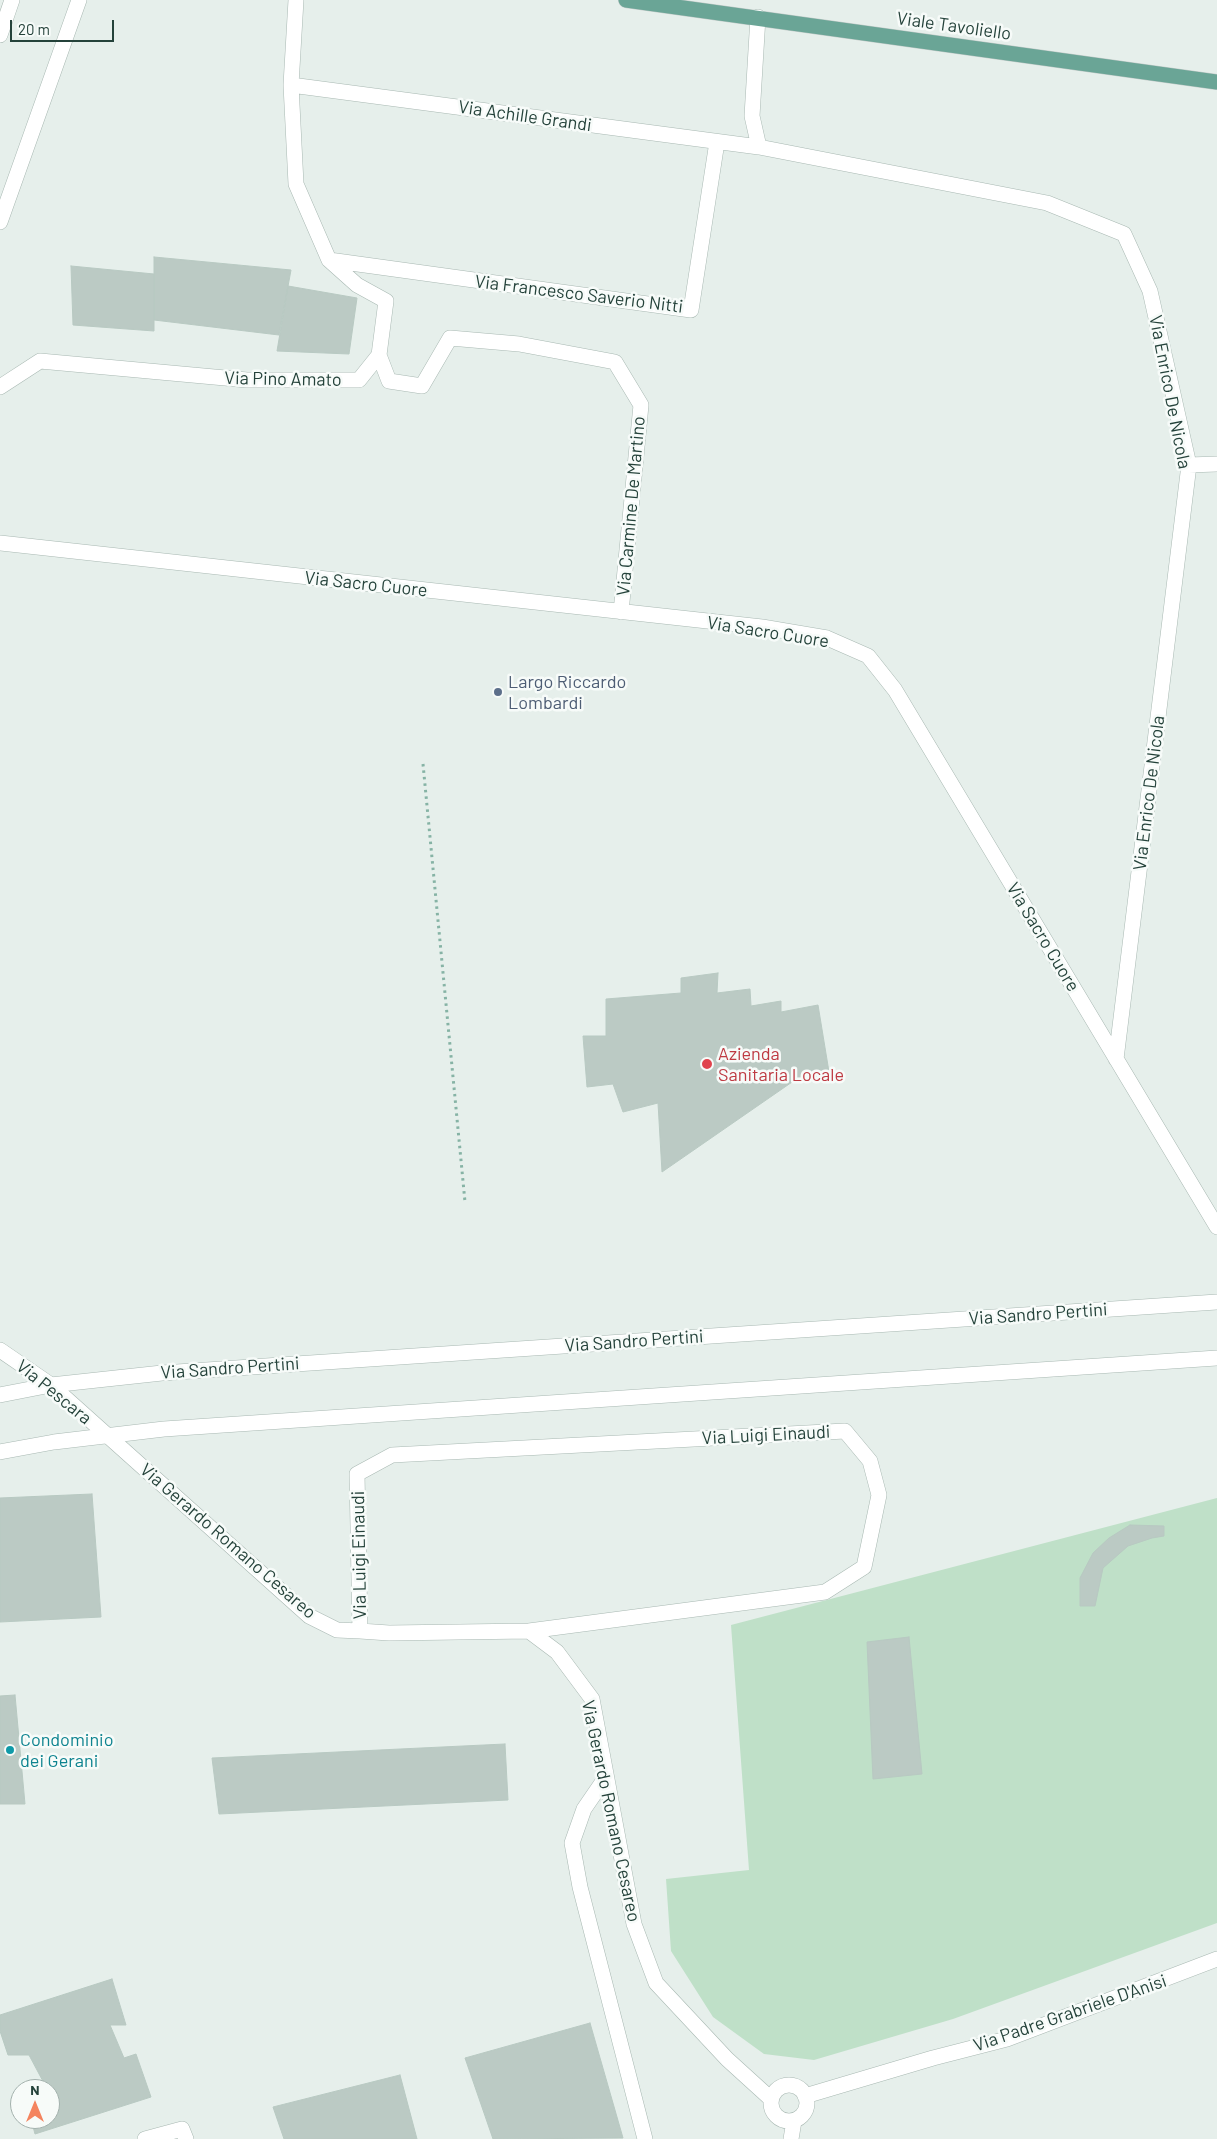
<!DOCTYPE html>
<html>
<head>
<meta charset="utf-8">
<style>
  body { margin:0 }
  #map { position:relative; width:1217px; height:2139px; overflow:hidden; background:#e6efeb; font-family:Barlow,sans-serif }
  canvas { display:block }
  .north { position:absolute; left:10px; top:2079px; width:50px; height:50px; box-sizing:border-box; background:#f7fbf9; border:1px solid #a3b1ad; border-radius:50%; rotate:0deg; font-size:14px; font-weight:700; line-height:20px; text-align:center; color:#24423a }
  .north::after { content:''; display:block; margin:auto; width:18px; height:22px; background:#f4845f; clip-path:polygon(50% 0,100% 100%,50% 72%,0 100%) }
  .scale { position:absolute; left:10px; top:20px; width:104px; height:22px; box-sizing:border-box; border:2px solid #24423a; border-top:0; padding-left:6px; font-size:15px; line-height:18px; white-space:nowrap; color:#24423a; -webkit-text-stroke:4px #f7fbf9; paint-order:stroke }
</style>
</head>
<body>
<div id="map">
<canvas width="1217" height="2139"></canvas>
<div class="north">N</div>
<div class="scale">20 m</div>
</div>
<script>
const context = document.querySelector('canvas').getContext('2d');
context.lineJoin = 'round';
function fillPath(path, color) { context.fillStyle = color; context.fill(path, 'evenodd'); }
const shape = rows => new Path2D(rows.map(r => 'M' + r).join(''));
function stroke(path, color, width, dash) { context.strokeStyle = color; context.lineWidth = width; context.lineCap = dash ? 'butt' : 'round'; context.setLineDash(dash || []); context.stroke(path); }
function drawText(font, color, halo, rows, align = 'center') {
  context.font = font + ' Barlow,sans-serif'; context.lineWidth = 5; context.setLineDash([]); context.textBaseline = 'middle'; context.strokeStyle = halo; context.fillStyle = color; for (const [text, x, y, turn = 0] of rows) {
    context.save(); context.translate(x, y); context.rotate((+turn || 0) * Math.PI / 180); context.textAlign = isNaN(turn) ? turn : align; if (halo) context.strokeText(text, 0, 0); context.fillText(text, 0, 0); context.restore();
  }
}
const green = shape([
  [1217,1498,1217,1923,953,2019,814,2060,764,2054,713,2017,671,1951,666,1879,749,1870,731,1625]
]);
const building = shape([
  [154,257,291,270,279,335,154,320,154,257],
  [71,266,154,274,154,331,73,325,71,266],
  [288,286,357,298,349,354,277,351,288,286],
  [718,973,717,993,750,989,751,1006,781,1001,781,1012,818,1005,830,1078,795,1080,662,1172,658,1103,623,1112,613,1084,587,1087,583,1036,606,1036,606,999,681,993,681,978,718,973],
  [92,1494,101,1617,0,1622,0,1498,92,1494],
  [1130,1525,1164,1526,1164,1536,1152,1538,1128,1546,1103,1568,1095,1606,1080,1606,1080,1578,1093,1553,1109,1538,1130,1525],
  [909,1637,922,1774,873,1779,867,1642,909,1637],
  [15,1695,25,1804,0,1804,0,1696,15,1695],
  [505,1744,508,1800,219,1814,212,1758,505,1744],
  [112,1979,126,2025,110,2025,124,2058,136,2054,151,2097,35,2134,31,2119,50,2119,50,2089,39,2089,46,2087,29,2055,8,2055,0,2031,0,2015,112,1979],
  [590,2023,623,2138,493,2139,465,2058,590,2023],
  [400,2075,417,2139,284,2139,273,2107,400,2075]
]);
const path = shape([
  [423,764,465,1202]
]);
const minor = shape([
  [758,17,752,116,759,147,1047,203,1124,234,1150,291,1189,465,1116,1059],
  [0,35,12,0],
  [291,85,759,147],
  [0,222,79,0],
  [329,260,691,310,717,142],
  [379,355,389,381,422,386,450,338,519,344,615,362,641,405,621,612],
  [0,387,40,361,247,380,359,380,379,355,386,301,357,285,329,260,296,184,291,85,296,0],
  [1189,465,1217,464],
  [0,543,762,627,827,638,868,656,895,690,1217,1227],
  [0,1350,51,1385,309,1616,337,1630,360,1631,389,1633,529,1631,557,1652,592,1699,634,1924,656,1983,727,2059,771,2099],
  [360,1631,357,1474,392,1455,845,1431,870,1461,879,1495,864,1567,825,1592,529,1631],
  [606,1777,584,1809,572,1843,580,1887,645,2139],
  '771 2103a18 18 0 1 1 36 0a18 18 0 1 1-36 0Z',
  [805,2096,933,2058,1007,2039,1217,1959],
  [145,2139,182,2129,186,2139],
  [791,2139,794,2121]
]);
const tertiary = shape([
  [0,1395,51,1385,162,1373,1217,1302],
  [0,1452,54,1442,164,1429,1217,1358]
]);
const primary = shape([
  [626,0,1217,82]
]);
const markers = [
  [498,692,5,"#5c6f8a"],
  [707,1064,6,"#e0444e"],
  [10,1750,5,"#0f9aa8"]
];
const streetNames = [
  ["Viale Tavoliello",954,26,8],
  ["Via Achille Grandi",525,116,8],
  ["Via Francesco Saverio Nitti",579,294,7],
  ["Via Pino Amato",283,379,1],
  ["Via Enrico De Nicola",1170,392,79],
  ["Via Carmine De Martino",631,506,-85],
  ["Via Sacro Cuore",366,584,6],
  ["Via Sacro Cuore",768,632,9],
  ["Via Enrico De Nicola",1149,793,-83],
  ["Via Sacro Cuore",1043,937,59],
  ["Via Sandro Pertini",1038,1314,-4],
  ["Via Sandro Pertini",634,1341,-4],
  ["Via Sandro Pertini",230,1368,-4],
  ["Via Pescara",54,1392,39],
  ["Via Luigi Einaudi",766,1435,-3],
  ["Via Gerardo Romano Cesareo",228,1541,41],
  ["Via Luigi Einaudi",359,1555,-91],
  ["Via Gerardo Romano Cesareo",611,1811,78],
  ["Via Padre Grabriele D'Anisi",1070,2013,-19]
];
const serviceNames = [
  ["Largo Riccardo",508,682],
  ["Lombardi",508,703]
];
const healthNames = [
  ["Azienda",718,1054],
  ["Sanitaria Locale",718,1075]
];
const cultureNames = [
  ["Condominio",20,1740],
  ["dei Gerani",20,1761]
];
fillPath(green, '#bfe0c8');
fillPath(building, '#bbcac4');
stroke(building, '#b8c9c2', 1);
stroke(minor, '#a8b8b2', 16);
stroke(tertiary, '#a8b8b2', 16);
stroke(primary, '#c2cac8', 16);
stroke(path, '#86b3a5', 3, [2.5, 4]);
stroke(minor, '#fff', 15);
stroke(tertiary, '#fff', 15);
stroke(primary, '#6aa596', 15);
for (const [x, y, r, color] of markers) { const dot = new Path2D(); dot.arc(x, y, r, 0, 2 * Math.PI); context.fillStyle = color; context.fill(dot); stroke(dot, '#f7fbf9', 2); }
drawText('18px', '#24423a', '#f7fbf9', streetNames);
drawText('18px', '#4e5e75', '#f7fbf9', serviceNames, 'left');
drawText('18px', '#be3a42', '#f7fbf9', healthNames, 'left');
drawText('18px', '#0d838f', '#f7fbf9', cultureNames, 'left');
</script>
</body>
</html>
